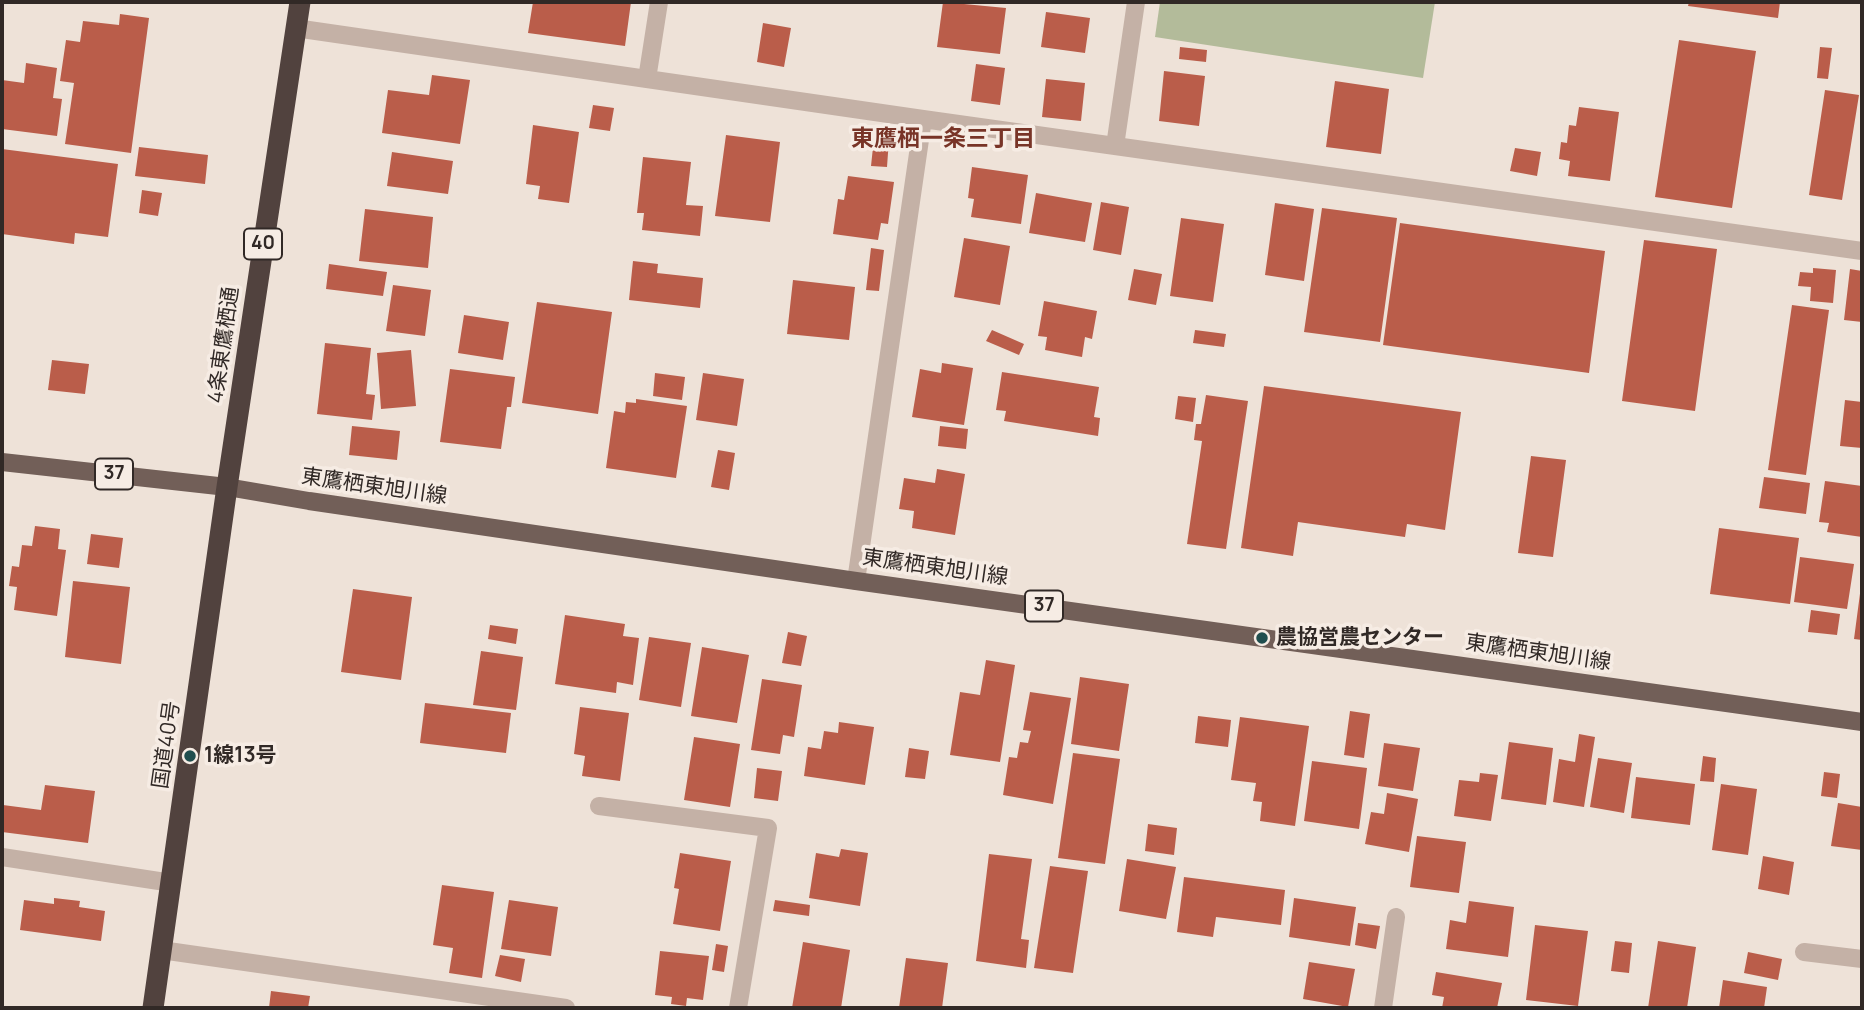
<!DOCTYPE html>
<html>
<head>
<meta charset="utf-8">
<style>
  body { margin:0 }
  #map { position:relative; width:1864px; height:1010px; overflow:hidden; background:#eee2d8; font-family:Manrope,sans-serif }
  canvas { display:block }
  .frame { position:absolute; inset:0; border:4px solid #312926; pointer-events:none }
</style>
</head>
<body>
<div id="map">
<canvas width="1864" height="1010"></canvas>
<div class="frame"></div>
</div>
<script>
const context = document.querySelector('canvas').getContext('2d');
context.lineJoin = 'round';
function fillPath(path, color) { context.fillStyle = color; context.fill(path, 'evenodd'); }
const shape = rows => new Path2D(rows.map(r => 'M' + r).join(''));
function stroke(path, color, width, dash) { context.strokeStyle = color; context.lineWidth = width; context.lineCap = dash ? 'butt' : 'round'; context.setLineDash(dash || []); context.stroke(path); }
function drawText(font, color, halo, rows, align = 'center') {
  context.font = font + ' Manrope,"Noto Sans JP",sans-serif'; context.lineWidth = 7; context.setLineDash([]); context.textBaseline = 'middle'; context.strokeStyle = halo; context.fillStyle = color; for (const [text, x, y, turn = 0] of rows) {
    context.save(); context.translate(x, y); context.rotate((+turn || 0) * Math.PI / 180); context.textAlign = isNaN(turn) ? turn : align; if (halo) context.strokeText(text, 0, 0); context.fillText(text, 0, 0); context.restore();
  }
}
const green = shape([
  [1160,2,1435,2,1423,78,1155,37]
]);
const building = shape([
  [533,2,631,2,625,46,528,33],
  [943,2,1006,8,1000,54,937,47],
  [1689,2,1780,2,1778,18,1688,6],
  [1046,12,1090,18,1085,53,1041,47],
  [120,14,149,18,131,153,65,144,74,83,60,81,66,40,80,42,83,21,119,25],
  [763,23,791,28,784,67,757,62],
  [1679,40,1756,51,1732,208,1655,197],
  [1180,47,1207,50,1206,62,1179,59],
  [1820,47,1832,48,1828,79,1817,78],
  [26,63,57,68,53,98,62,99,57,136,2,129,2,80,24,83],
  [976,64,1005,68,1000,105,971,101],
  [1164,71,1205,76,1199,126,1159,121],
  [432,75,470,80,460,144,382,133,388,90,429,95],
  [1046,79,1085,83,1081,121,1042,117],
  [1335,81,1389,89,1381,154,1326,147],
  [1825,90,1859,95,1842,200,1809,195],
  [593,105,614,108,610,131,589,128],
  [1579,107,1619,112,1610,181,1568,176,1570,161,1559,159,1561,142,1567,143,1569,125,1576,126],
  [533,125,579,132,569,203,538,199,540,186,526,184],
  [726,135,780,142,770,222,715,216],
  [874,138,889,139,887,167,871,166],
  [139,147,208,155,205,184,135,176],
  [1515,148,1541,152,1537,176,1510,171],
  [2,149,118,164,108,237,75,233,74,244,2,234],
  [392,152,453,161,448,194,387,186],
  [643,157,691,162,686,205,703,206,700,236,642,230,644,213,637,213],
  [972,167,1028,175,1021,224,971,217,974,199,968,198],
  [848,176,894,182,888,224,881,223,878,240,833,234,838,199,844,200],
  [142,190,162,193,158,216,139,213],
  [1036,193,1092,203,1085,242,1029,233],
  [1101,202,1129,207,1121,255,1093,250],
  [1275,203,1314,209,1304,281,1265,275],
  [1322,208,1397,218,1380,342,1304,332],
  [365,209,433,217,428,268,359,261],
  [1181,218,1224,224,1213,302,1170,296],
  [1400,223,1605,251,1589,373,1383,345],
  [964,238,1010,246,1000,305,954,297],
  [1644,240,1717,249,1695,411,1622,401],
  [871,248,884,250,879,291,866,290],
  [633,261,658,264,657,273,703,278,700,308,629,300],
  [329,264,387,272,383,296,326,289],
  [1813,268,1836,270,1833,303,1810,301,1811,287,1798,286,1800,272,1813,273],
  [1134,269,1162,274,1156,305,1128,300],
  [1850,269,1862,271,1862,322,1844,320],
  [793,280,855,287,849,340,787,334],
  [393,285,431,290,425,336,386,331],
  [1044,301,1097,311,1092,339,1085,337,1082,357,1045,350,1047,337,1038,336],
  [537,302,612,312,598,414,522,403],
  [1792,305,1829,310,1806,475,1768,470],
  [464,315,509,322,503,360,458,353],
  [992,330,1024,344,1019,355,986,341],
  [1195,330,1226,334,1224,347,1193,343],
  [325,343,371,348,366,394,375,395,372,420,317,414],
  [411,350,416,406,381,409,377,353],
  [52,360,89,364,85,394,48,390],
  [942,363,973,368,964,425,912,417,920,369,941,373],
  [450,369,515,377,511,407,507,407,501,449,440,442],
  [1002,372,1099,387,1094,417,1100,418,1098,436,1004,421,1006,411,996,410],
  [655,373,685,377,682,400,653,396],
  [703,373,744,379,737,426,696,420],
  [1264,386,1461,412,1445,530,1407,524,1405,537,1298,522,1293,556,1241,548],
  [1206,395,1248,401,1226,549,1187,544,1202,441,1194,440,1196,424,1201,424],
  [1178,396,1196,398,1193,422,1175,419],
  [636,399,687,406,676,478,606,468,614,411,625,413,626,402,636,403],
  [1845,400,1862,402,1862,448,1840,446],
  [352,426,400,431,397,460,349,455],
  [940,426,968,429,966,449,938,446],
  [718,450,735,453,729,490,711,487],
  [1531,456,1566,460,1553,557,1518,553],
  [937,469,965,474,955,535,912,528,914,511,899,509,904,478,935,483],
  [1764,477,1810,483,1806,514,1759,508],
  [1825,481,1862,486,1862,537,1827,532,1829,523,1819,522],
  [35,526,60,529,58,549,66,550,57,616,14,610,17,587,9,586,12,566,19,567,22,545,32,546],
  [1719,528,1799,538,1790,604,1710,594],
  [91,534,123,538,119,568,87,564],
  [1800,557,1854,564,1847,609,1794,602],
  [73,581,130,587,121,664,65,657],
  [1861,586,1862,586,1862,640,1854,639],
  [353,589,412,597,401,680,341,672],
  [1811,610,1840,614,1837,635,1808,632],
  [565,615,625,624,623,636,639,638,633,685,617,682,616,693,555,684],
  [490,625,518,629,516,644,488,639],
  [788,632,807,636,801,666,782,663],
  [649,637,691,643,681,707,639,700],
  [702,647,749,655,737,723,691,716],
  [481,651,523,657,516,710,473,705],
  [986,660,1015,665,1000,762,950,755,960,692,980,695],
  [1080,677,1129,684,1119,751,1071,744],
  [762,679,802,685,794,737,783,735,780,754,751,750],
  [1030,692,1071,698,1053,804,1003,795,1009,757,1017,758,1020,742,1028,743,1031,731,1023,730],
  [425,703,511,713,506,753,420,743],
  [580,707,629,713,620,781,582,776,585,756,574,754],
  [1350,711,1370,714,1364,758,1344,755],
  [1198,716,1231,720,1228,747,1195,743],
  [1240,717,1309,726,1295,826,1260,821,1262,802,1253,801,1256,783,1231,780],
  [839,722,874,727,865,785,804,776,808,747,821,749,824,731,838,733],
  [1579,734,1595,737,1584,807,1553,802,1559,759,1575,762],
  [694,737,740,744,730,807,684,800],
  [1509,742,1553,748,1546,805,1501,799],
  [1384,743,1420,748,1413,791,1378,786],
  [909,748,929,751,925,779,905,777],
  [1073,753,1120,759,1105,864,1058,858],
  [1703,756,1716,758,1714,782,1700,781],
  [1598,758,1632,763,1624,813,1590,807],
  [1312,761,1367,768,1359,829,1304,821],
  [757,768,782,771,778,801,754,798],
  [1824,772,1840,774,1837,798,1821,796],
  [1480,773,1498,775,1491,821,1454,816,1459,780,1479,782],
  [1636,777,1695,784,1690,825,1631,818],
  [1721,784,1757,789,1748,855,1712,850],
  [45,785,95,791,88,843,2,832,3,805,41,810],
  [1387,793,1418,799,1409,852,1365,844,1371,812,1384,814],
  [1838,803,1862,807,1862,850,1831,846],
  [1148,824,1177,828,1174,855,1145,851],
  [1417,836,1466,842,1459,893,1410,887],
  [841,849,868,853,860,906,809,898,816,853,839,857],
  [680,853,731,861,720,931,673,924,679,889,674,888],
  [989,854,1032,859,1021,939,1029,940,1026,968,976,961],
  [1763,856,1794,862,1789,895,1758,889],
  [1127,859,1176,867,1166,919,1119,911],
  [1050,866,1088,871,1073,973,1034,968],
  [1184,877,1285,890,1281,925,1216,917,1213,937,1177,932],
  [442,885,494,892,482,978,449,973,453,948,433,945],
  [54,898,80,901,79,907,105,911,101,941,20,930,24,900,54,904],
  [1294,898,1356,907,1350,946,1289,937],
  [509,900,558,907,551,956,501,949],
  [775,900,810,905,809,916,773,911],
  [1469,901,1514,907,1508,957,1446,949,1450,920,1466,923],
  [1358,923,1380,926,1376,949,1355,945],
  [1535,925,1588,931,1578,1006,1526,1000],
  [1615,941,1632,943,1629,973,1611,971],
  [1658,941,1696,947,1687,1008,1648,1008],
  [803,942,850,950,841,1008,792,1008],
  [716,944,728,946,724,972,712,970],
  [660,951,709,956,703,1000,687,998,686,1006,671,1004,672,997,655,995],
  [1748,952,1782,959,1778,980,1744,973],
  [500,955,525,959,521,982,495,976],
  [906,958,948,963,942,1008,899,1008],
  [1309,962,1355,969,1348,1007,1303,999],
  [1436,972,1502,983,1497,1008,1442,1008,1444,997,1432,995],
  [1723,980,1767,987,1764,1008,1719,1008],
  [271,991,310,996,308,1008,269,1008]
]);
const minor = shape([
  [295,28,923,119,1862,251],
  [647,79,659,2],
  [1115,146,1136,2],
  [856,581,923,119],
  [599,806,768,828,738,1008],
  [2,857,172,883],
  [161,950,566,1008],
  [1804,952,1862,959],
  [1383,1008,1396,917]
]);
const major = shape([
  [2,462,227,487,309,501,856,581,1862,722]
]);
const highway = shape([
  [153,1008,227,487,300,2]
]);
const markers = [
  [1262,638,7,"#204e4e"],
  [190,756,7,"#204e4e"]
];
const shields = [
  [263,244,38],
  [114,474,38],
  [1044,606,38]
];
const shieldNames = [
  ["40",263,244],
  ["37",114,474],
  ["37",1044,606]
];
const streetNames = [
  ["4条東鷹栖通",224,345,-82],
  ["東鷹栖東旭川線",374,487,8],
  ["東鷹栖東旭川線",935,568,8],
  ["東鷹栖東旭川線",1538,653,8],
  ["国道40号",167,745,-82]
];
const poiNames = [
  ["農協営農センター",1276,638],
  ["1線13号",204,756]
];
const neighbourhoodNames = [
  ["東鷹栖一条三丁目",943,140]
];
fillPath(green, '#b3bb9a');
fillPath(building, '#ba5d4a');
stroke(minor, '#c4b1a6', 18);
stroke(major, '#725f58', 18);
stroke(highway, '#51423e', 21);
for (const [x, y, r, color] of markers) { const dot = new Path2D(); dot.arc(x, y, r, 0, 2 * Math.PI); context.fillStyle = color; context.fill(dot); stroke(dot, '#f6ece4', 2.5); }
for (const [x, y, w] of shields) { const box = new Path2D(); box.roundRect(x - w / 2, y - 15.5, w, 31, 5); context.fillStyle = '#f6ece4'; context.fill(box); stroke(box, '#312926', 2); }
drawText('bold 19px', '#312926', null, shieldNames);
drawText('21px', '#312926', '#f6ece4', streetNames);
drawText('bold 21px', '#312926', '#f6ece4', poiNames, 'left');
drawText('bold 23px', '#783427', '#f6ece4', neighbourhoodNames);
</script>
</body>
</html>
